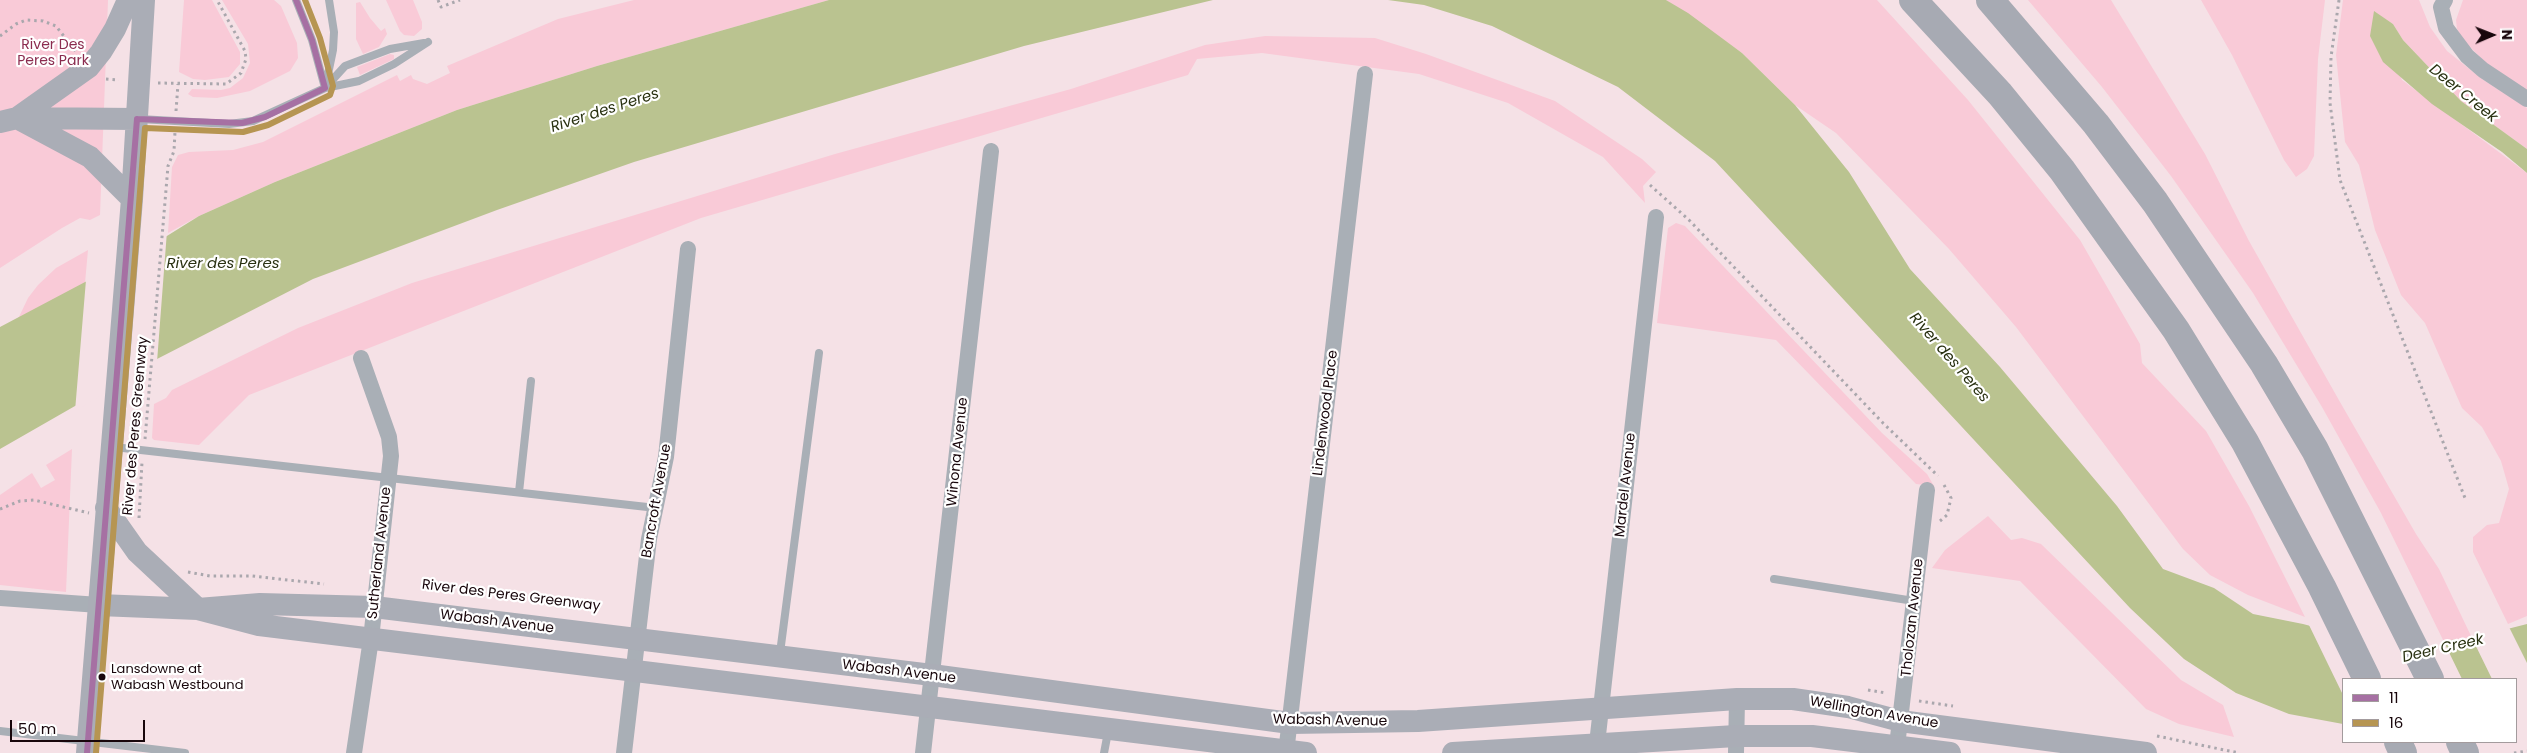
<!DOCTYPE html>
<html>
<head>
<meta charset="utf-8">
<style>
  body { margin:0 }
  #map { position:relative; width:2527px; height:753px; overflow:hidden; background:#f5e1e6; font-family:Poppins,sans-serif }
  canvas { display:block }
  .legend { position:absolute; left:2342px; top:678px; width:175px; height:65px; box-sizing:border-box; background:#fff; border:1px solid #a39b9d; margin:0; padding:6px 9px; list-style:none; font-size:15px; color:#18060b }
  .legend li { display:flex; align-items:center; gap:10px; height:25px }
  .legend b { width:25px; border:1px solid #a39b9d }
  .north { position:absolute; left:2467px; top:10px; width:50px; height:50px; -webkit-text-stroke:4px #fff; paint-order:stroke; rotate:89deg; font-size:14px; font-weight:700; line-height:20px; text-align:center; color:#18060b }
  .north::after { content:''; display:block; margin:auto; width:18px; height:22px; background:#18060b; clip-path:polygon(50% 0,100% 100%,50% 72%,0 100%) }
  .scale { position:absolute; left:10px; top:720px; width:135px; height:22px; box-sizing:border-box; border:2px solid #18060b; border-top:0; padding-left:6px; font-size:15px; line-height:18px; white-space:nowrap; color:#18060b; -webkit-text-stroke:4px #fff; paint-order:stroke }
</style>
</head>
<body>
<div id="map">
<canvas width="2527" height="753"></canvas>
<ul class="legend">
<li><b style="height:6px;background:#a670a3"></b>11</li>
<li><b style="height:6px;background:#b69552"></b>16</li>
</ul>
<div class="north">N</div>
<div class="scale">50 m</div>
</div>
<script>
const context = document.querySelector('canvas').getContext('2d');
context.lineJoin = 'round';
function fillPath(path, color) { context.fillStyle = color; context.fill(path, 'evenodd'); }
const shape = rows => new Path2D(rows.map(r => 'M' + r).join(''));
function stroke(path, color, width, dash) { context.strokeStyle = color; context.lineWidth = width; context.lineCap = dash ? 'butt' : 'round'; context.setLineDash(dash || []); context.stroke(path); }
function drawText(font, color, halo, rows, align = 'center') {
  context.font = font + ' Poppins,sans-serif'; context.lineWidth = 4.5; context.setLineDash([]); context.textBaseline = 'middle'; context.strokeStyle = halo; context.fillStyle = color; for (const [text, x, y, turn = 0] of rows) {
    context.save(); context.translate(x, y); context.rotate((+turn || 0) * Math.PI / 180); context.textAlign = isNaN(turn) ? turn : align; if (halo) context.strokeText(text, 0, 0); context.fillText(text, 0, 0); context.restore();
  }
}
const green = shape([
  [0,0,108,0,100,215,90,220,80,218,62,228,0,268],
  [184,0,212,0,240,52,240,64,229,77,205,80,193,79,179,72],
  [222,0,274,0,281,6,297,43,298,58,290,71,250,91,217,98,193,97,188,94,192,89,221,90,230,88,243,78,250,63,248,44],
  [386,0,413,0,422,22,422,29,414,36,404,35,400,31],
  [634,0,829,0,597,66,457,110,275,182,199,216,168,233,172,167,178,155,189,152,233,150,263,142,397,75,400,81,411,75,413,79,427,84,450,73,447,66,558,19],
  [1666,0,1877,0,1968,100,2080,240,2140,344,2142,363,2206,431,2249,506,2305,617,2248,595,2210,575,2183,549,2016,327,1949,249,1836,133,1795,105,1742,53],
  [2028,0,2111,0,2205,154,2249,241,2340,402,2416,534,2439,569,2472,638,2444,642,2381,513,2322,407,2253,293,2171,176,2102,87],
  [2201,0,2325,0,2318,59,2314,156,2307,169,2296,177,2284,160,2232,55],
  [2343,0,2419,0,2430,27,2447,51,2482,79,2527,108,2527,149,2461,101,2403,40,2393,24,2374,12,2402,80,2527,173,2527,616,2508,624,2473,552,2473,537,2487,525,2499,523,2509,489,2501,461,2482,427,2462,408,2425,323,2401,295,2375,230,2359,165,2345,142,2336,55],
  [2463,0,2527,0,2527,91,2490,67,2462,39,2457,29,2456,20],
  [360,2,370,18,381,31,385,28,387,34,379,47,363,54,356,39,356,3],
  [1265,36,1375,38,1426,54,1555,101,1642,159,1656,172,1643,186,1645,203,1603,157,1508,103,1419,74,1262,53,1197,59,1188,75,701,218,249,395,199,445,154,440,152,438,154,404,166,398,172,390,298,328,412,283,835,154,1071,89,1205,45],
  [390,54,394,55,394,59,360,75,357,67],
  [1676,223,1685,226,1882,433,1927,474,1934,486,1916,484,1776,340,1657,323,1668,228],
  [88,250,85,283,18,319,28,298,38,285,56,268],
  [72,449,66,592,0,585,0,495,32,473,41,488,55,480,46,465],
  [1988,516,2011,540,2022,538,2041,544,2181,680,2223,705,2234,737,2179,724,2146,709,2020,581,1932,568,1945,550]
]);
const water = shape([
  [829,0,1213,0,1024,46,634,162,497,210,313,279,157,359,0,449,0,327,138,254,199,216,275,182,457,110,597,66],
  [1388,0,1666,0,1688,13,1742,53,1795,105,1849,172,1910,269,2000,367,2117,506,2163,569,2214,588,2253,614,2303,624,2386,646,2472,638,2527,624,2527,710,2516,679,2343,679,2343,724,2289,714,2236,693,2184,659,2130,608,1715,161,1618,87,1492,26,1424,5],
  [2374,11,2393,24,2403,40,2461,101,2527,149,2527,173,2502,152,2432,104,2383,62,2370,36]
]);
const pier = shape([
  [167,231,157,362,75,411,86,280,136,252],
  [2308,623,2386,644,2443,640,2462,679,2343,679,2343,695],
  [2509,627,2527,663,2527,713,2516,713,2516,679,2492,679,2471,636]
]);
const path = shape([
  [438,0,441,7,460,0],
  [2339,0,2331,57,2330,103,2340,180,2465,498],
  [0,36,16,24,26,20,43,21,56,26,76,52],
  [106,79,119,80],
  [158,83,226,84,241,73,246,59,245,51,217,0],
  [176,111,178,84],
  [1650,185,1689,220,1883,423,1938,476],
  [145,439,168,166,174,151,175,132],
  [0,509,20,501,34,500,89,513],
  [139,518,142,462],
  [1940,521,1947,515,1951,498,1943,483],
  [188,572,210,576,252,576,324,584],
  [1868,690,1886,693],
  [1919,701,1953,706],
  [2157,736,2239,753],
  [2514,753,2527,751]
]);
const lane = shape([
  [296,0,312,40,325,88],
  [326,84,333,50,334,32,329,0],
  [325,88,345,66,390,49,424,43],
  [139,119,229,124,253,121,325,88,359,81,394,64,428,42],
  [114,447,656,508],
  [519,492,531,381],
  [1774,579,1914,601],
  [780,653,819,353],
  [0,731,185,753],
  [1104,753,1108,732]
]);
const street = shape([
  [2445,0,2441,7,2446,28,2467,56,2483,70,2527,99],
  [0,598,99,605],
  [1897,746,1927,490],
  [354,753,371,639,391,456,389,437,361,358],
  [624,753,649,539,666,457,688,249],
  [923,753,991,151],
  [1286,753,1365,74],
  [1596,753,1656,217],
  [1736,753,1737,699]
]);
const secondary = shape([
  [17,118,89,67,101,52,115,29,128,0],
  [17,118,90,157,132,199],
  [0,122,17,118,137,119],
  [106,508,137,552,198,609,259,625,1306,753],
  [99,605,198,609,260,604,374,607,932,675,1290,723,1418,721,1737,699,1793,699,1848,707,1900,721,2146,753],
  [87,753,132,199,144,0],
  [1453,753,1736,736,1812,736,1950,753]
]);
const highway = shape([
  [1913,0,2000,94,2062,170,2176,330,2245,442,2322,587,2367,679],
  [1990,0,2096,124,2155,202,2264,364,2315,450,2430,679],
  [2398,742,2403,753],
  [2460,742,2465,753]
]);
const bus1 = shape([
  [296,0,312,40,325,88],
  [137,119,242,123,265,117,325,88],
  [87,753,137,119]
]);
const bus2 = shape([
  [96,753,145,128,243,132,268,125,330,95,333,86,320,38,305,0]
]);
const markers = [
  [102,677,4.5,"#18060b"]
];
const busNames = [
  ["Lansdowne at",111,670],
  ["Wabash Westbound",111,686]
];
const parkNames = [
  ["River Des",53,45],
  ["Peres Park",53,61]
];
const streetNames = [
  ["Lindenwood Place",1326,413,-83],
  ["River des Peres Greenway",136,426,-85],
  ["Winona Avenue",958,452,-84],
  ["Mardel Avenue",1626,485,-84],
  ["Bancroft Avenue",657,501,-80],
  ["Sutherland Avenue",380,553,-84],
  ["River des Peres Greenway",511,596,7],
  ["Tholozan Avenue",1913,618,-84],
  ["Wabash Avenue",497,622,7],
  ["Wabash Avenue",899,672,7],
  ["Wellington Avenue",1874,713,10],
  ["Wabash Avenue",1330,721,1]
];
const waterNames = [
  ["Deer Creek",2463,94,39],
  ["River des Peres",605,111,-18],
  ["River des Peres",223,264],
  ["River des Peres",1949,358,49],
  ["Deer Creek",2443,649,-13]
];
fillPath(green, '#f9cad7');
fillPath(water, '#bac390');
fillPath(pier, '#f5e1e6');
stroke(path, '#aaa7ad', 3, [2.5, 4]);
stroke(lane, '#a9afb6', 8);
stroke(street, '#a9afb6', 16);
stroke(secondary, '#aaadb6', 22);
stroke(highway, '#a7aab3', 28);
stroke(bus1, '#a670a3', 6);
stroke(bus2, '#b69552', 6);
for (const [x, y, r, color] of markers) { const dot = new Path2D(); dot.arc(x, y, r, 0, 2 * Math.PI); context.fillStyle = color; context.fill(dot); stroke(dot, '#fff', 2); }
drawText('13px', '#18060b', '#fff', busNames, 'left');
drawText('14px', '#8b2c4f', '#fff', parkNames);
drawText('14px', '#18060b', '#fff', streetNames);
drawText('italic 15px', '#293111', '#fff', waterNames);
</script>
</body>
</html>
